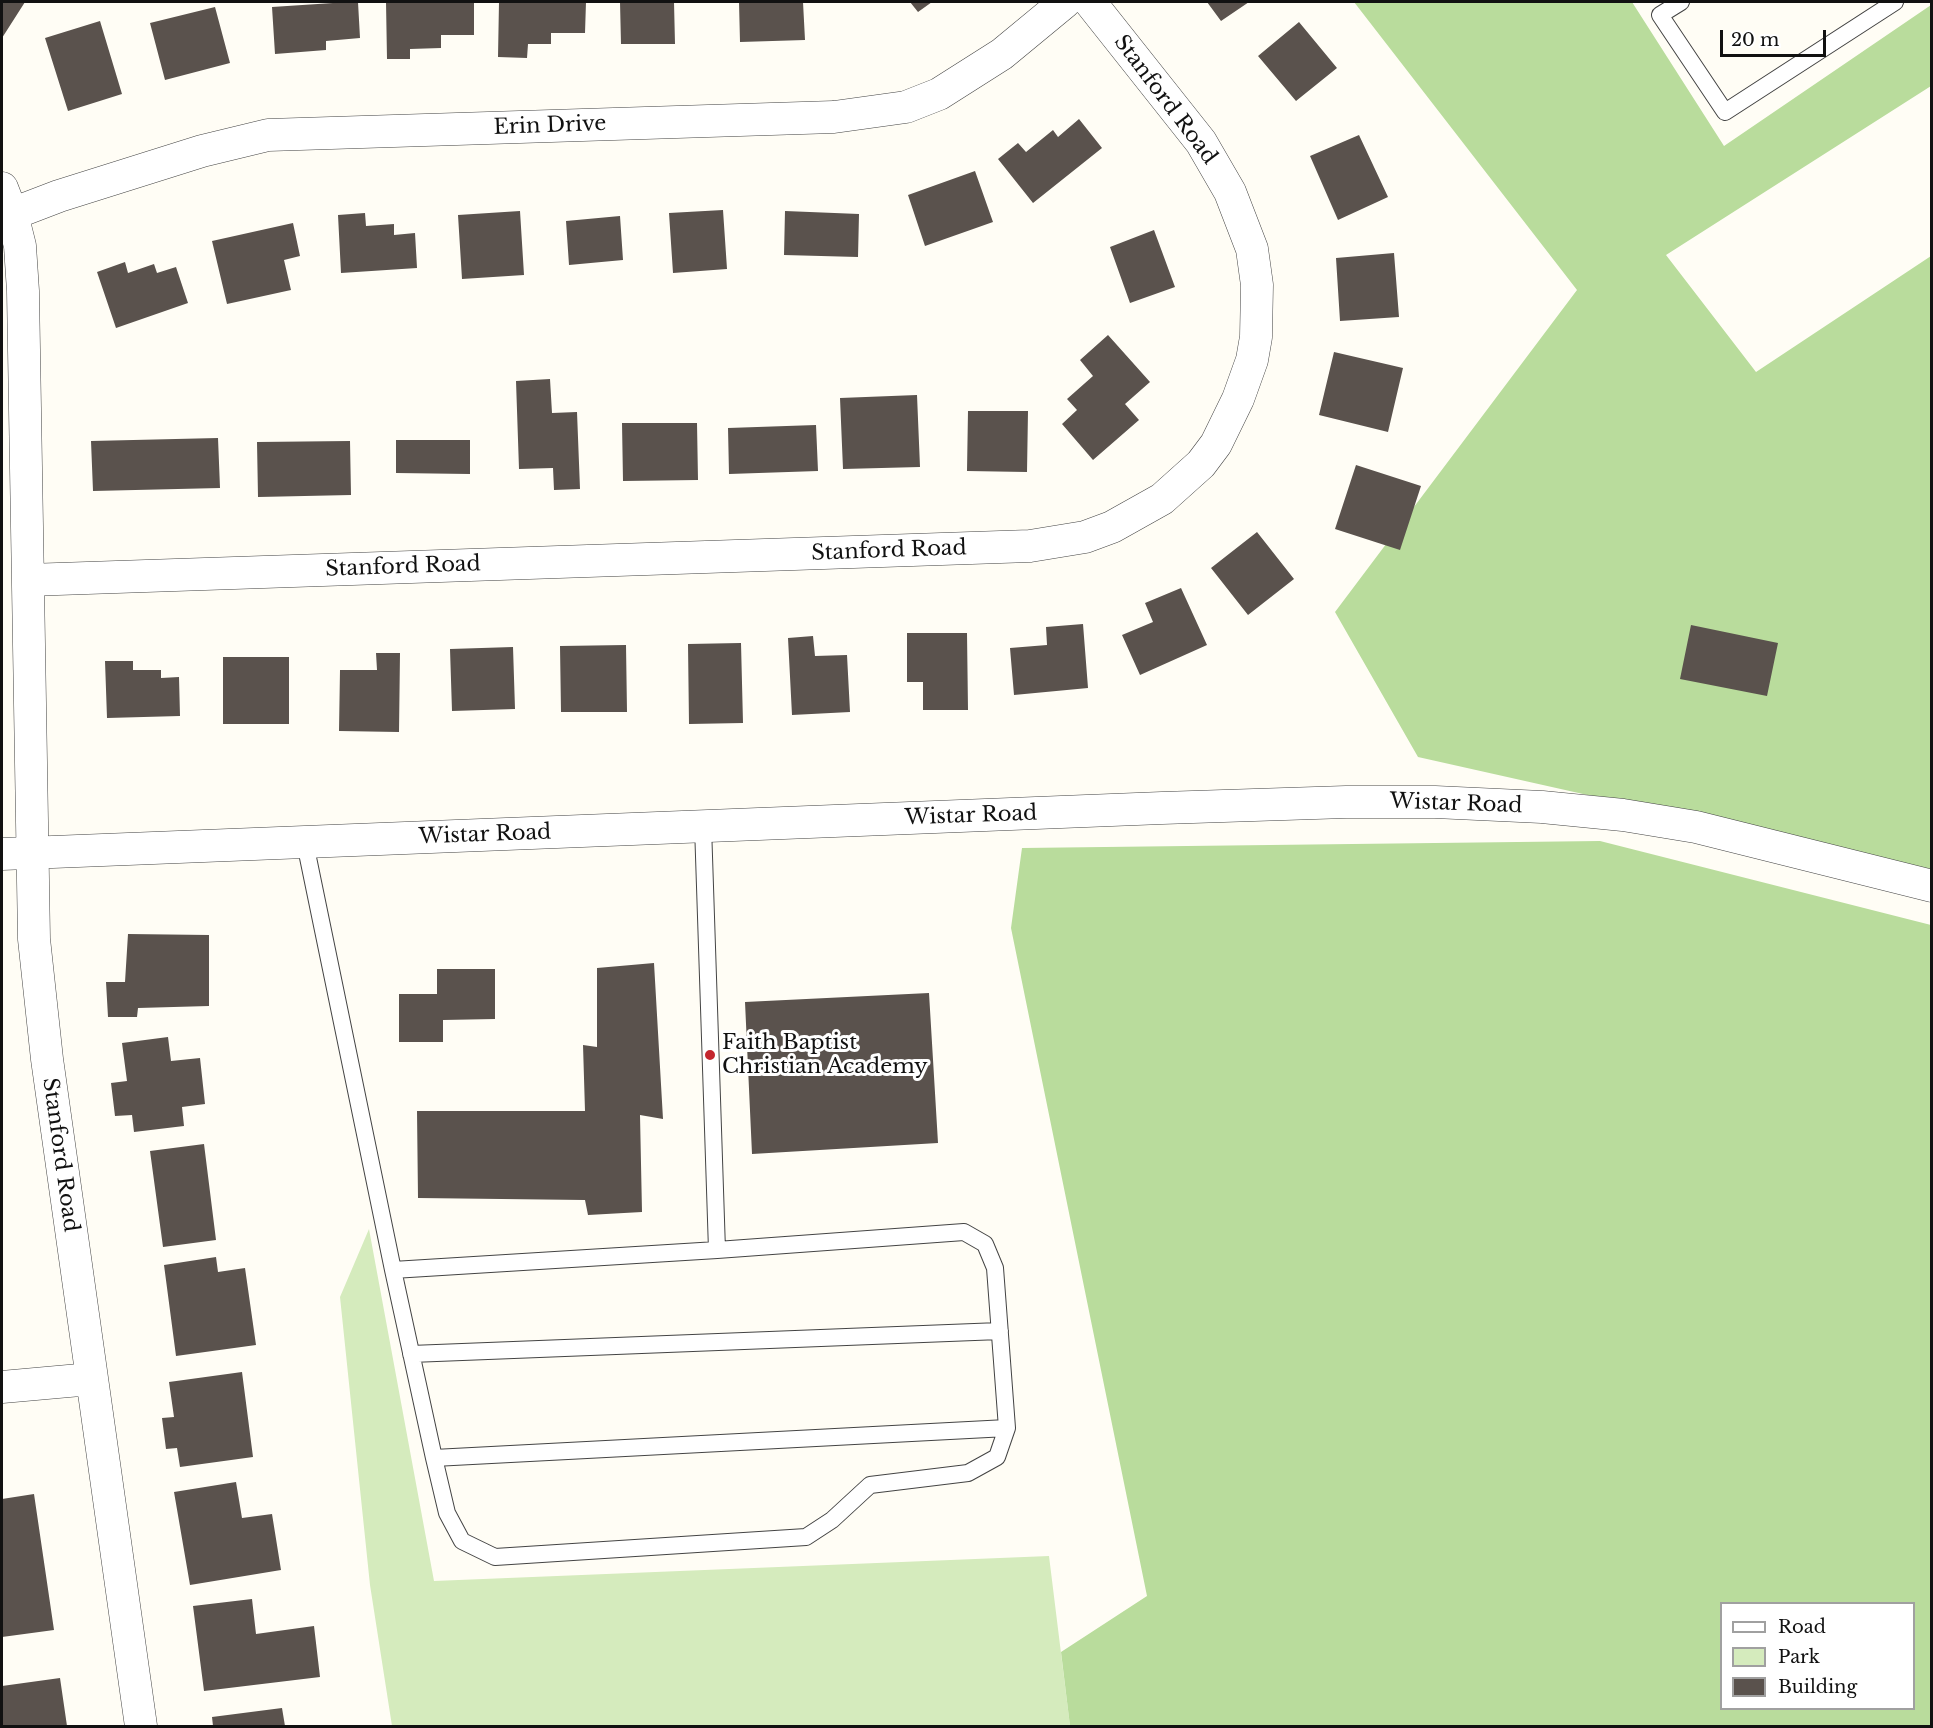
<!DOCTYPE html>
<html>
<head>
<meta charset="utf-8">
<style>
  body { margin:0 }
  #map { position:relative; width:1933px; height:1728px; overflow:hidden; background:#fffdf5; font-family:"Libre Baskerville",serif }
  canvas { display:block }
  .frame { position:absolute; inset:0; border:3px solid #111; pointer-events:none }
  .legend { position:absolute; left:1720px; top:1602px; width:195px; height:108px; box-sizing:border-box; background:#fff; border:2px solid #a0a0a0; margin:0; padding:8px 10px; list-style:none; font-size:18px; color:#111 }
  .legend li { display:flex; align-items:center; gap:12px; height:30px }
  .legend b { width:30px; border:2px solid #a0a0a0 }
  .scale { position:absolute; left:1720px; top:30px; width:106px; height:27px; box-sizing:border-box; border:3px solid #111; border-top:0; padding-left:8px; font-size:18px; line-height:21px; white-space:nowrap; color:#111; -webkit-text-stroke:4px #fff; paint-order:stroke }
</style>
</head>
<body>
<div id="map">
<canvas width="1933" height="1728"></canvas>
<div class="frame"></div>
<ul class="legend">
<li><b style="height:8px;background:#fff"></b>Road</li>
<li><b style="height:16px;background:#d5ebbd"></b>Park</li>
<li><b style="height:16px;background:#5a524d"></b>Building</li>
</ul>
<div class="scale">20 m</div>
</div>
<script>
const context = document.querySelector('canvas').getContext('2d');
context.lineJoin = 'round';
function fillPath(path, color) { context.fillStyle = color; context.fill(path, 'evenodd'); }
const shape = rows => new Path2D(rows.map(r => 'M' + r).join(''));
function stroke(path, color, width, dash) { context.strokeStyle = color; context.lineWidth = width; context.lineCap = dash ? 'butt' : 'round'; context.setLineDash(dash || []); context.stroke(path); }
function drawText(font, color, halo, rows, align = 'center') {
  context.font = font + ' "Libre Baskerville",serif'; context.lineWidth = 6; context.setLineDash([]); context.textBaseline = 'middle'; context.strokeStyle = halo; context.fillStyle = color; for (const [text, x, y, turn = 0] of rows) {
    context.save(); context.translate(x, y); context.rotate((+turn || 0) * Math.PI / 180); context.textAlign = isNaN(turn) ? turn : align; if (halo) context.strokeText(text, 0, 0); context.fillText(text, 0, 0); context.restore();
  }
}
const green = shape([
  [369,1229,434,1581,1049,1556,1070,1726,392,1726,370,1585,340,1297]
]);
const forest = shape([
  [1354,2,1632,2,1724,146,1931,5,1931,86,1666,255,1756,372,1931,256,1931,872,1418,757,1335,612,1577,290],
  [1600,841,1931,925,1931,1726,1070,1726,1061,1652,1147,1596,1011,928,1022,848],
  [1722,1604,1914,1604,1914,1708,1722,1708]
]);
const building = shape([
  [2,2,25,2,2,38],
  [348,2,358,2,360,38,326,41,326,50,275,54,272,7],
  [386,2,474,2,474,35,441,35,441,48,410,49,410,59,387,59],
  [499,2,586,2,585,33,551,33,551,44,528,44,527,58,498,57],
  [620,2,674,2,675,44,621,44],
  [739,2,803,2,805,40,740,42],
  [910,2,932,2,918,12],
  [1207,2,1249,2,1221,21],
  [215,7,230,63,165,80,150,23],
  [100,21,122,94,68,111,45,38],
  [1299,22,1337,68,1296,101,1258,56],
  [1079,119,1102,148,1033,203,998,159,1018,143,1026,152,1053,130,1058,137],
  [1359,135,1388,197,1338,220,1310,156],
  [975,171,993,222,925,246,908,195],
  [723,210,727,269,673,273,669,213],
  [520,211,524,275,462,279,458,215],
  [785,211,859,214,858,257,784,255],
  [365,213,366,226,394,224,394,235,415,233,417,268,341,273,338,215],
  [620,216,623,260,569,265,566,221],
  [293,223,300,256,284,260,291,290,227,304,212,241],
  [1154,230,1175,287,1130,303,1110,247],
  [1394,253,1399,317,1340,321,1336,258],
  [125,262,128,273,154,264,157,273,176,267,188,303,116,328,97,272],
  [1108,335,1150,382,1125,404,1139,420,1093,460,1062,424,1077,410,1067,399,1093,376,1080,360],
  [1334,352,1403,368,1388,432,1319,415],
  [550,379,552,413,577,412,580,489,554,490,553,468,519,469,516,381],
  [917,395,920,467,843,469,840,398],
  [968,411,1028,411,1027,472,967,471],
  [622,423,697,423,698,480,623,481],
  [816,425,818,471,729,474,728,428],
  [218,438,220,488,93,491,91,441],
  [396,440,470,440,470,474,396,473],
  [350,441,351,495,258,497,257,442],
  [1356,465,1421,486,1400,550,1335,529],
  [1257,532,1294,579,1248,615,1211,568],
  [1181,588,1207,645,1140,675,1122,635,1153,622,1145,603],
  [1083,624,1088,688,1014,695,1010,648,1047,645,1046,627],
  [1691,625,1778,643,1767,696,1680,679],
  [907,633,967,633,968,710,923,710,923,682,907,682],
  [813,636,815,656,847,655,850,712,792,715,788,638],
  [741,643,743,723,689,724,688,644],
  [626,645,627,712,561,712,560,646],
  [513,647,515,709,452,711,450,649],
  [376,653,400,653,399,732,339,731,340,670,377,670],
  [223,657,289,657,289,724,223,724],
  [105,661,133,661,133,670,161,670,161,678,179,677,180,716,107,718],
  [128,934,209,935,209,1006,138,1008,137,1017,108,1017,106,982,125,982],
  [654,963,663,1119,640,1115,642,1212,588,1215,585,1200,418,1198,417,1111,585,1111,583,1045,597,1047,597,968],
  [437,969,495,969,495,1019,443,1020,443,1042,399,1042,399,994,437,994],
  [929,993,938,1143,752,1154,745,1002],
  [168,1037,171,1061,200,1058,205,1104,182,1107,184,1126,134,1132,132,1115,115,1116,111,1083,127,1081,122,1043],
  [204,1144,216,1240,163,1247,150,1151],
  [216,1257,218,1272,245,1268,256,1345,176,1356,164,1265],
  [242,1372,253,1457,180,1467,177,1448,166,1449,162,1418,174,1417,169,1382],
  [236,1482,242,1518,272,1514,281,1570,190,1585,174,1492],
  [34,1494,54,1630,2,1637,2,1499],
  [252,1599,256,1634,314,1626,320,1677,204,1691,193,1606],
  [60,1678,67,1726,2,1726,2,1686],
  [282,1708,285,1726,213,1726,212,1717]
]);
const service = shape([
  [1681,2,1660,15,1725,112,1895,2],
  [703,826,717,1250],
  [305,843,393,1270,434,1458,447,1513,462,1541,495,1557,806,1537,832,1520,870,1485,968,1473,997,1457,1007,1428,995,1268,985,1244,964,1232,717,1250,393,1270],
  [411,1354,1000,1331],
  [434,1458,1007,1428]
]);
const minor = shape([
  [2,188,12,214,20,246,23,291,34,939,47,1059,141,1726],
  [12,214,59,196,202,151,268,135,834,117,906,107,939,94,1002,54,1065,2],
  [28,580,1030,546,1085,537,1112,527,1162,499,1201,464,1216,444,1238,399,1252,360,1256,337,1257,285,1252,249,1230,192,1201,142,1090,2],
  [2,854,1162,808,1346,802,1435,802,1542,807,1623,815,1696,827,1932,886],
  [2,1387,91,1379]
]);
const markers = [
  [710,1055,6,"#c4262e"]
];
const streetNames = [
  ["Stanford Road",1165,100,53],
  ["Erin Drive",550,126,-2],
  ["Stanford Road",889,551,-2],
  ["Stanford Road",403,567,-2],
  ["Wistar Road",1456,804,2],
  ["Wistar Road",971,816,-2],
  ["Wistar Road",485,835,-2],
  ["Stanford Road",60,1155,82]
];
const poiNames = [
  ["Faith Baptist",722,1043],
  ["Christian Academy",722,1067]
];
fillPath(green, '#d5ebbd');
fillPath(forest, '#b9dc9c');
fillPath(building, '#5a524d');
stroke(service, '#444', 18);
stroke(minor, '#444', 33);
stroke(service, '#fff', 16);
stroke(minor, '#fff', 32);
for (const [x, y, r, color] of markers) { const dot = new Path2D(); dot.arc(x, y, r, 0, 2 * Math.PI); context.fillStyle = color; context.fill(dot); stroke(dot, '#fff', 2); }
drawText('21px', '#111', '#fff', streetNames);
drawText('21px', '#111', '#fff', poiNames, 'left');
</script>
</body>
</html>
